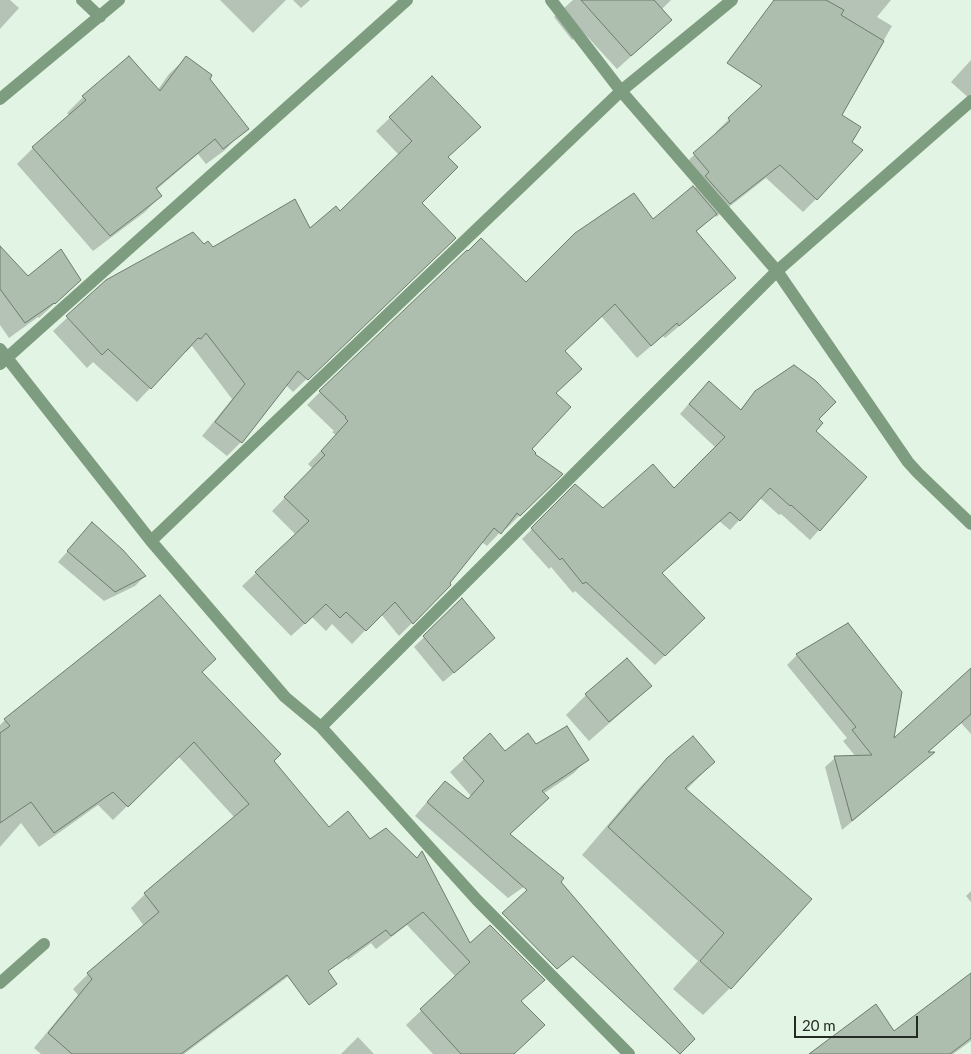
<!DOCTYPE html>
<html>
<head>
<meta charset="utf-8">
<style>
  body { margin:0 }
  #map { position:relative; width:971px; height:1054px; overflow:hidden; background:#e2f4e3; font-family:Lato,sans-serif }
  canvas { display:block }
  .scale { position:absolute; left:794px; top:1016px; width:124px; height:22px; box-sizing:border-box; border:2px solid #242b24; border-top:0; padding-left:6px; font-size:15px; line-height:18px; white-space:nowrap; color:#242b24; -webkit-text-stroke:4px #e2f4e3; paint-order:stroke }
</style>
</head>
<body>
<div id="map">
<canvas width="971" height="1054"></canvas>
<div class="scale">20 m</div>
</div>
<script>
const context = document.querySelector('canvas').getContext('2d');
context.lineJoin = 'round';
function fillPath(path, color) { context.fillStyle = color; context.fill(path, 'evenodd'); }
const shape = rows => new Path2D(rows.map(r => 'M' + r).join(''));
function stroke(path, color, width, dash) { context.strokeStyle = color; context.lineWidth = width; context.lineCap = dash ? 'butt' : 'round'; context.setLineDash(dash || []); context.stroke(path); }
const shadow = shape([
  [0,0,10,0,19,8,0,29],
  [220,0,286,0,253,33],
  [293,0,310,0,301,8],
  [573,0,671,0,661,10,656,34,617,69,583,32,572,40,554,17],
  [795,0,891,0,877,17,892,26,858,85],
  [186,58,241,133,225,150,206,164,198,154,156,190,161,196,145,212,93,251,17,164,33,148,70,116,67,113,83,97,157,91,169,74],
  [971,60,971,100,951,82],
  [774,75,816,199,803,212,766,178,716,217,715,215,696,232,734,278,721,291,665,338,663,336,637,358,601,316,563,351,555,393,530,450,534,454,561,474,506,529,505,527,487,546,482,542,448,583,450,585,399,636,381,614,352,644,332,624,326,631,312,617,291,636,242,586,296,535,272,511,313,469,308,464,336,435,332,432,334,431,307,405,320,392,526,284,652,220,697,186,681,167,717,134,716,132],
  [428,82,447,157,420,203,440,252,293,392,286,385,241,442,227,456,202,436,232,399,192,346,186,352,185,351,137,402,93,362,87,368,53,331,107,281,204,246,213,248,310,230,340,213,399,155,376,131],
  [0,248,27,278,80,280,39,318,38,317,9,338,0,325],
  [699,392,740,410,755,392,817,419,814,431,819,530,810,540,781,514,779,515,760,498,730,530,719,521,661,574,703,618,655,665,575,591,573,593,551,567,549,569,522,539,575,486,603,510,674,490,716,448,680,414],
  [92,524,145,576,135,586,104,601,58,562],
  [462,600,483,648,443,682,414,647],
  [797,655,893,741,971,670,971,734,961,723,926,753,932,753,924,761,842,830,825,767,835,758,856,757,843,741,847,738,787,665],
  [215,659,201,673,328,829,370,841,470,945,520,1002,513,1054,433,1054,406,1025,456,977,407,925,376,949,371,943,348,960,282,887,290,975,184,1054,41,1054,34,1048,78,995,73,989,88,974,144,926,131,908,145,894,235,818,178,756,113,820,98,805,39,847,21,823,0,847,0,725,5,720],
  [650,686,630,705,589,741,566,715,586,695],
  [535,746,587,759,574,773,543,794,509,834,535,879,508,898,415,816,432,796,445,783,467,800,471,796,450,772,464,759,505,753],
  [668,759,714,762,686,790,810,899,730,988,703,1015,673,989,698,961,582,855,641,786],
  [971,891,971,902,966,896],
  [971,979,971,1041,953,1054,867,1054],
  [358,1037,374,1054,341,1054]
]);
const building = shape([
  [581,0,654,0,672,20,631,56,581,0],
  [774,0,826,0,844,10,841,15,884,41,842,115,861,127,852,142,863,150,817,200,780,165,730,204,705,176,709,172,693,153,730,121,728,118,762,86,727,63,774,0],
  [129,56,160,91,186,56,212,75,210,79,249,129,223,149,215,139,156,188,162,196,110,236,32,147,86,100,82,96,129,56],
  [432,76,481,127,448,157,458,167,422,203,456,238,308,380,298,371,242,443,215,422,245,384,206,333,201,339,198,338,151,389,108,349,102,355,66,316,106,280,193,232,204,244,208,241,213,247,295,199,310,228,336,206,340,211,412,141,389,117,432,76],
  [693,186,717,214,696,231,736,278,679,326,677,323,651,346,615,304,565,351,582,369,556,393,571,407,532,449,536,453,535,454,563,474,520,516,517,513,501,534,494,528,450,583,451,585,413,624,395,602,366,631,346,612,340,618,326,604,305,624,255,572,309,521,284,497,325,455,321,451,348,421,345,418,346,417,319,391,467,250,468,251,481,238,526,282,575,233,634,193,653,219,693,186],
  [0,246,28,276,61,249,81,280,55,304,54,303,25,323,0,289,0,246],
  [794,365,816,381,836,402,819,419,823,423,816,431,867,477,820,531,791,505,790,506,770,488,740,521,730,512,662,573,705,618,665,656,586,582,583,584,562,558,560,560,531,528,575,484,603,508,653,464,674,488,725,437,689,404,709,381,741,410,755,391,794,365],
  [92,522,123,550,146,576,115,592,67,551,92,522],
  [160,595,216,659,202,672,281,754,274,761,329,827,348,811,370,839,386,828,417,858,422,851,470,943,490,925,545,980,521,1001,545,1025,514,1054,461,1054,420,1009,470,962,423,912,391,936,386,930,328,971,337,984,309,1005,287,975,181,1054,72,1054,48,1033,92,979,87,973,159,912,144,893,249,804,194,742,128,807,113,792,54,833,31,802,0,823,0,733,10,726,4,719,160,595],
  [462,598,495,638,454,673,423,636,462,598],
  [848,623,902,692,894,738,971,668,971,714,928,752,935,752,852,821,834,756,872,755,852,730,856,727,796,654,848,623],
  [627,658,652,686,609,722,585,694,627,658],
  [567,726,589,760,542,791,549,798,510,834,564,878,561,882,695,1039,680,1054,573,956,557,969,502,913,527,890,427,802,445,781,468,799,484,781,463,758,490,733,505,751,528,733,536,744,567,726],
  [693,736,715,762,685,788,812,899,731,989,700,961,724,933,608,827,667,758,693,736],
  [971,973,971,1038,950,1054,809,1054,876,1004,894,1031,971,973]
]);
const street = shape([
  [82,0,100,17],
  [551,0,621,91,777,271,908,462,918,473,971,524],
  [0,99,119,0],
  [0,349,151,541,285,697,321,727,477,900,629,1054],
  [0,364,407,0],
  [151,541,621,91,732,0],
  [321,727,777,271,971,101],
  [0,983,44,944]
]);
fillPath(shadow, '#0003');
fillPath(building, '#adbeae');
stroke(building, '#6c7c6d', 1);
stroke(street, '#7e9c7f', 12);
</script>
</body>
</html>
